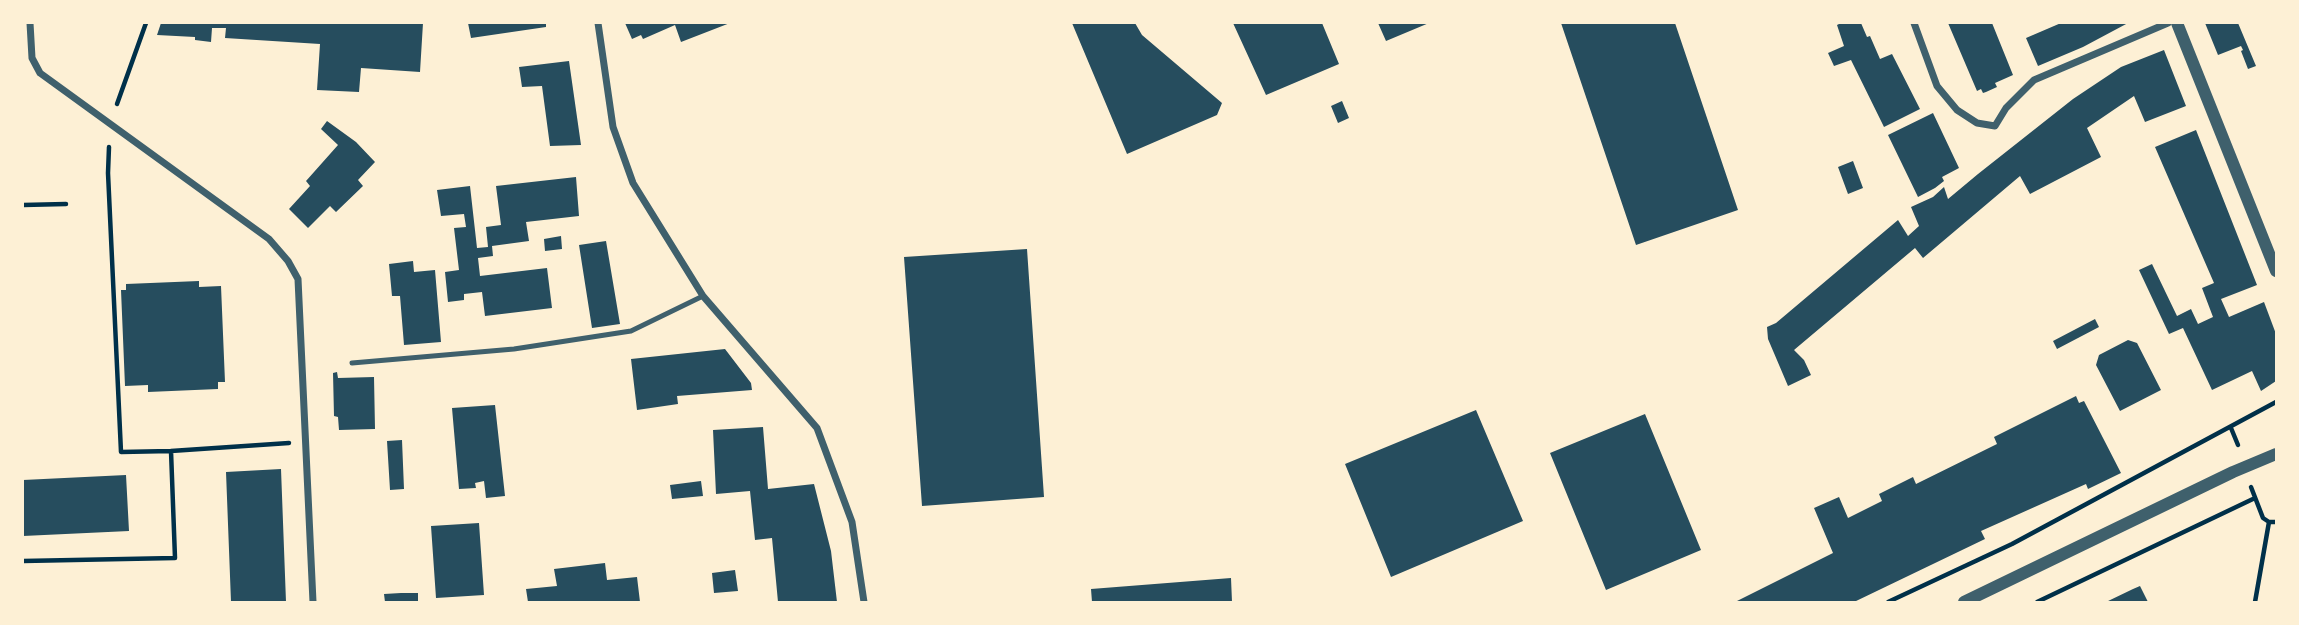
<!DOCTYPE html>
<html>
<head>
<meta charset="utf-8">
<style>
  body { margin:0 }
  #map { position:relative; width:2299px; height:625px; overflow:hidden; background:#fdf0d5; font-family:"DM Sans",sans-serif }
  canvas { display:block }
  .frame { position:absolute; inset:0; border:24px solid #fdf0d5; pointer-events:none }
</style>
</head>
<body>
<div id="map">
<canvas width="2299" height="625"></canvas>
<div class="frame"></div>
</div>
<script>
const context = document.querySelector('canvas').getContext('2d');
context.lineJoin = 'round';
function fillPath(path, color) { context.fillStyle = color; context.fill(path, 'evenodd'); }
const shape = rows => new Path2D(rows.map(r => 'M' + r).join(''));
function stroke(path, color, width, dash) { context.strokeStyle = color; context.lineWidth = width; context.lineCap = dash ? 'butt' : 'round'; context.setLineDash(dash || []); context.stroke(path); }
const building = shape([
  [161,23,423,23,420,72,361,68,359,92,317,90,320,44,225,38,226,28,212,28,211,42,195,40,195,37,157,35],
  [468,23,546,23,546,27,471,38],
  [625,23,730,23,681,42,675,25,643,39,641,35,632,39],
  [1072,23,1135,23,1142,35,1222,103,1217,115,1127,154],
  [1233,23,1322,23,1339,64,1266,95],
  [1378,23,1429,23,1386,41],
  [1561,23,1675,23,1738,210,1636,245],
  [1841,23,1861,23,1867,37,1870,36,1880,59,1892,54,1920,109,1884,127,1851,60,1834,66,1828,53,1844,46,1837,25],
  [1948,23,1992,23,2013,75,1995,83,1997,87,1986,92,1983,93,1981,89,1977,91],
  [2061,23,2128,23,2083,47,2038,66,2026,38],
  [2205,23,2238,23,2256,66,2248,69,2241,51,2243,50,2241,46,2218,55],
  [2164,50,2186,106,2145,122,2134,96,2087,128,2101,157,2030,194,2020,176,1923,258,1915,248,1794,350,1804,360,1811,375,1788,386,1768,339,1767,327,1776,323,1898,220,1908,236,1919,226,1911,207,1933,197,1944,187,1948,199,1978,174,2073,99,2121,67],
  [569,61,581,145,550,146,542,86,522,87,519,67],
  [1342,101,1349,118,1338,123,1331,106],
  [1933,113,1959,168,1942,177,1944,181,1935,188,1918,197,1888,135],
  [327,121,356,142,375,162,358,180,363,186,336,212,330,206,308,228,289,209,310,186,306,181,338,145,321,129],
  [2196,130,2257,285,2221,299,2229,317,2264,302,2276,334,2276,381,2261,391,2252,371,2212,390,2183,328,2169,334,2139,270,2152,264,2177,316,2191,309,2198,324,2213,317,2202,288,2214,283,2155,147],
  [1853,161,1863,188,1848,194,1838,167],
  [576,177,579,216,526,222,529,241,492,246,493,256,478,258,480,276,547,268,552,308,485,316,482,292,464,294,464,300,448,302,445,272,459,270,454,228,466,227,464,214,441,216,437,190,470,186,477,248,488,247,486,227,501,225,496,186],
  [561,236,562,249,545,251,544,239],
  [606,241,620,324,592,328,579,245],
  [1027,249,1044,497,922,506,904,257],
  [413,261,414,272,435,270,441,342,404,345,400,296,392,296,389,264],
  [199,281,199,287,221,286,225,382,218,382,218,389,148,392,148,385,125,386,121,290,126,290,126,284],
  [2095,319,2099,327,2057,349,2053,341],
  [2128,340,2137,343,2161,390,2120,411,2096,365,2099,355],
  [725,349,751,383,752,390,677,396,678,404,637,410,631,359],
  [337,372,338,378,374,377,375,429,339,430,338,417,334,416,333,373],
  [2076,396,2079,403,2084,401,2121,473,2088,489,2086,484,1981,531,1985,539,1854,602,1735,602,1833,553,1814,508,1839,497,1848,518,1882,501,1879,494,1913,477,1916,484,1997,444,1994,437],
  [495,405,505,496,486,498,484,481,475,483,476,488,459,489,452,408],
  [1476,410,1523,521,1391,577,1345,464],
  [1645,414,1701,550,1606,590,1550,453],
  [763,427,768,489,814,484,831,551,837,602,778,602,772,538,755,540,750,491,716,494,713,430],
  [402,440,404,489,390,490,387,441],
  [281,469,286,602,231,602,226,472],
  [126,475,129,531,23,536,23,480],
  [701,481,703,496,672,499,670,485],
  [479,523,484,595,436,598,431,526],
  [605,563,607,580,637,577,640,602,528,602,526,589,557,586,554,569],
  [735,570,738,591,714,593,712,573],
  [1231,578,1232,602,1092,602,1091,589],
  [2140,586,2148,602,2106,602,2133,589],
  [401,593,418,593,418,602,385,602,384,594]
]);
const path = shape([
  [117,104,146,23],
  [109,147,108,173,121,452,171,451],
  [23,205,66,204],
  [2231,428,2238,445],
  [2251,487,2263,518,2269,522,2276,522],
  [23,561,175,558,171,451,289,443],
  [1888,602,2012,544,2276,402],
  [2037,602,2255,498],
  [2255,602,2269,522]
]);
const service = shape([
  [352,363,514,349,631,331,703,296]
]);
const minor = shape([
  [30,23,32,58,40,73,269,239,288,261,298,279,313,602],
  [598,23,613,127,633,183,703,296,817,428,852,522,864,602],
  [1914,23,1937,86,1957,110,1977,123,1995,126,2006,108,2034,80,2168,23]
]);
const tertiary = shape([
  [2177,23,2276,271],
  [1964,602,2233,472,2276,454]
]);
fillPath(building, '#264d5e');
stroke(path, '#003049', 4.5);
stroke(service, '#3f606c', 5);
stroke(minor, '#3f606c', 7);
stroke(tertiary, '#3f606c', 12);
</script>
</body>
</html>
